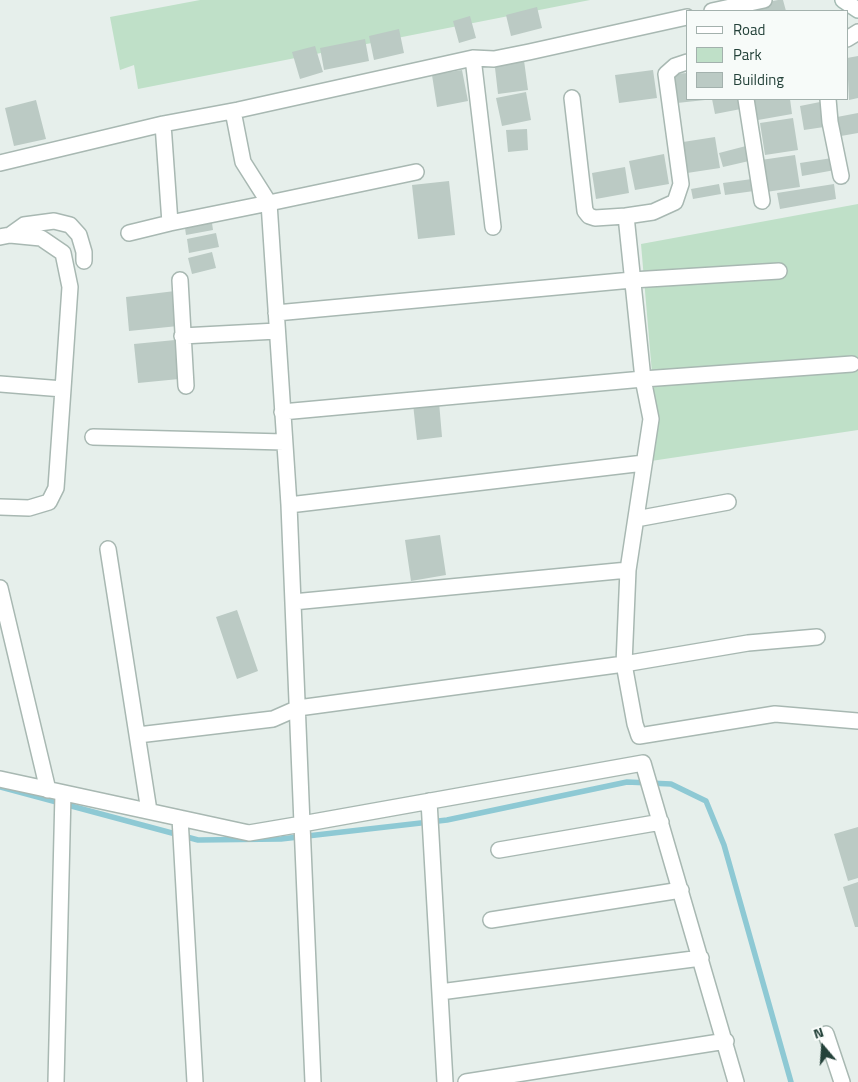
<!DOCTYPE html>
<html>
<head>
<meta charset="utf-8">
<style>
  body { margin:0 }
  #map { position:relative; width:858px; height:1082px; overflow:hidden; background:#e6efeb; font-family:"Titillium Web",sans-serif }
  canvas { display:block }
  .legend { position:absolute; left:686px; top:10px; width:162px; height:90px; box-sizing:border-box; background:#f7fbf9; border:1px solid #a3b1ad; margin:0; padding:6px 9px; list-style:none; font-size:15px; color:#24423a }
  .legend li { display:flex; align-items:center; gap:10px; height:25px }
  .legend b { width:25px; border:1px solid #a3b1ad }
  .north { position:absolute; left:798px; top:1022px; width:50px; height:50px; -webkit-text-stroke:4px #f7fbf9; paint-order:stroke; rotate:342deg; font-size:14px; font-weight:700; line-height:20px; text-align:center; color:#24423a }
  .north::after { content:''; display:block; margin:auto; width:18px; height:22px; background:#24423a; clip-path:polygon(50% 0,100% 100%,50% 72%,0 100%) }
</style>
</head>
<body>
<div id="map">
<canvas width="858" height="1082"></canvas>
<ul class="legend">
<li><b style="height:6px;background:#fff"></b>Road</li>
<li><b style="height:14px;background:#bfe0c8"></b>Park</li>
<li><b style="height:14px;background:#bbcac4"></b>Building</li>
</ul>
<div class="north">N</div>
</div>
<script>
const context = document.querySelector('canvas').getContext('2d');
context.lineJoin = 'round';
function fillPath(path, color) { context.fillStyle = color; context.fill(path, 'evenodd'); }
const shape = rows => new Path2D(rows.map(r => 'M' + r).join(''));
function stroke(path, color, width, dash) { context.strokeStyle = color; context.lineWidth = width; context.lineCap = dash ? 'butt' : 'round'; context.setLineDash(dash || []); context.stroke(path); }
const green = shape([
  [200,0,590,0,138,89,134,65,120,70,110,17],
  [858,204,858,430,651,461,656,420,641,244]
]);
const stream = shape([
  [0,787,198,840,281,839,447,820,627,782,671,784,706,801,724,845,791,1082]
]);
const building = shape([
  [778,0,783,0,786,11,745,11,744,7],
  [537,7,542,28,511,36,506,15],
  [470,16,476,38,459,43,453,21],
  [399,29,404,53,374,60,369,36],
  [365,39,369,61,324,70,320,48],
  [315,46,323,72,300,79,292,52],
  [523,53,528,90,498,94,494,59],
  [858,56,858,98,849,100,847,58],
  [462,70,468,101,437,107,432,75],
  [653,70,657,98,619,103,615,75],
  [687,73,687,99,705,100,677,103,673,74],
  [526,92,531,120,502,126,496,98],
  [712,99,744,99,746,108,715,114],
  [754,99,790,99,792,114,758,120],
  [36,100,46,139,14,146,5,108],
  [820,102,824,127,804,130,800,106],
  [858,113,858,133,841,136,837,117],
  [793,118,798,150,765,155,760,123],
  [527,129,528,150,508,152,506,130],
  [715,137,720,168,687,173,683,142],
  [746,146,749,161,723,167,719,153],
  [664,154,669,184,635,190,629,161],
  [795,155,800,187,766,192,761,160],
  [832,158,835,170,802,176,800,163],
  [625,167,629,193,596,199,592,173],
  [752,179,754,191,725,195,723,183],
  [449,181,455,235,418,239,412,185],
  [719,184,721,194,693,199,691,189],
  [834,184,836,199,780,209,777,193],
  [211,216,213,230,186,235,184,221],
  [216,233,219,247,189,253,187,239],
  [212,252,216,268,192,274,188,258],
  [175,291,178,326,129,331,126,297],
  [175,340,179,379,138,383,134,344],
  [439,402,442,437,417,440,413,404],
  [440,535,446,575,411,581,405,540],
  [237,610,258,671,237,679,216,617],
  [858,827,858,878,848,881,834,834],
  [858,882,858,927,855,927,843,887]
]);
const minor = shape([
  [712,11,764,0],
  [847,39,858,32],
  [473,58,493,227],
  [687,62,675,66,666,74,681,184,675,202,653,212,626,216,643,379,651,419,628,570,624,664,635,724,639,736,775,714,858,721],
  [572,98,585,211,589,216,595,218,626,216],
  [746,99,762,201],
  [828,99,830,122,841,176],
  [233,111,243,162,269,203,416,172],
  [0,163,163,124],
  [129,233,170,223],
  [10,235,24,225,54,221,70,225,79,235,84,252,84,261],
  [0,237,10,235,41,238,63,253,70,287,63,389],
  [180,280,186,386],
  [276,313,632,280,779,271],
  [182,336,277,331],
  [0,384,63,389,56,488,49,502,29,508,0,507],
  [282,412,643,379,852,364],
  [93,437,284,442],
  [289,505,644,463],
  [636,519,728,502],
  [108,549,149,811],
  [0,588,48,790],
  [293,602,628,570],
  [138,735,273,719,298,708,624,664,748,643,817,637],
  [0,779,249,833,302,824,289,505,269,203,170,223,163,124,238,110,473,58,494,59,529,52,687,17],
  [429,801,445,1082],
  [180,818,195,1082],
  [499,850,661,822],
  [491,920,681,890],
  [440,992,701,958],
  [826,1034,842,1082],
  [56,1082,63,793],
  [313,1082,302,824,643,763,736,1082],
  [466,1082,726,1041]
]);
const secondary = shape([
  [843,0,858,10]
]);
fillPath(green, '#bfe0c8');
stroke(stream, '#8ec9d4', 5.5);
fillPath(building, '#bbcac4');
stroke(minor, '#a8b8b2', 18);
stroke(secondary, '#a4bbb3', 18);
stroke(minor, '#fff', 15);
stroke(secondary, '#fff', 15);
</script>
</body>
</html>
